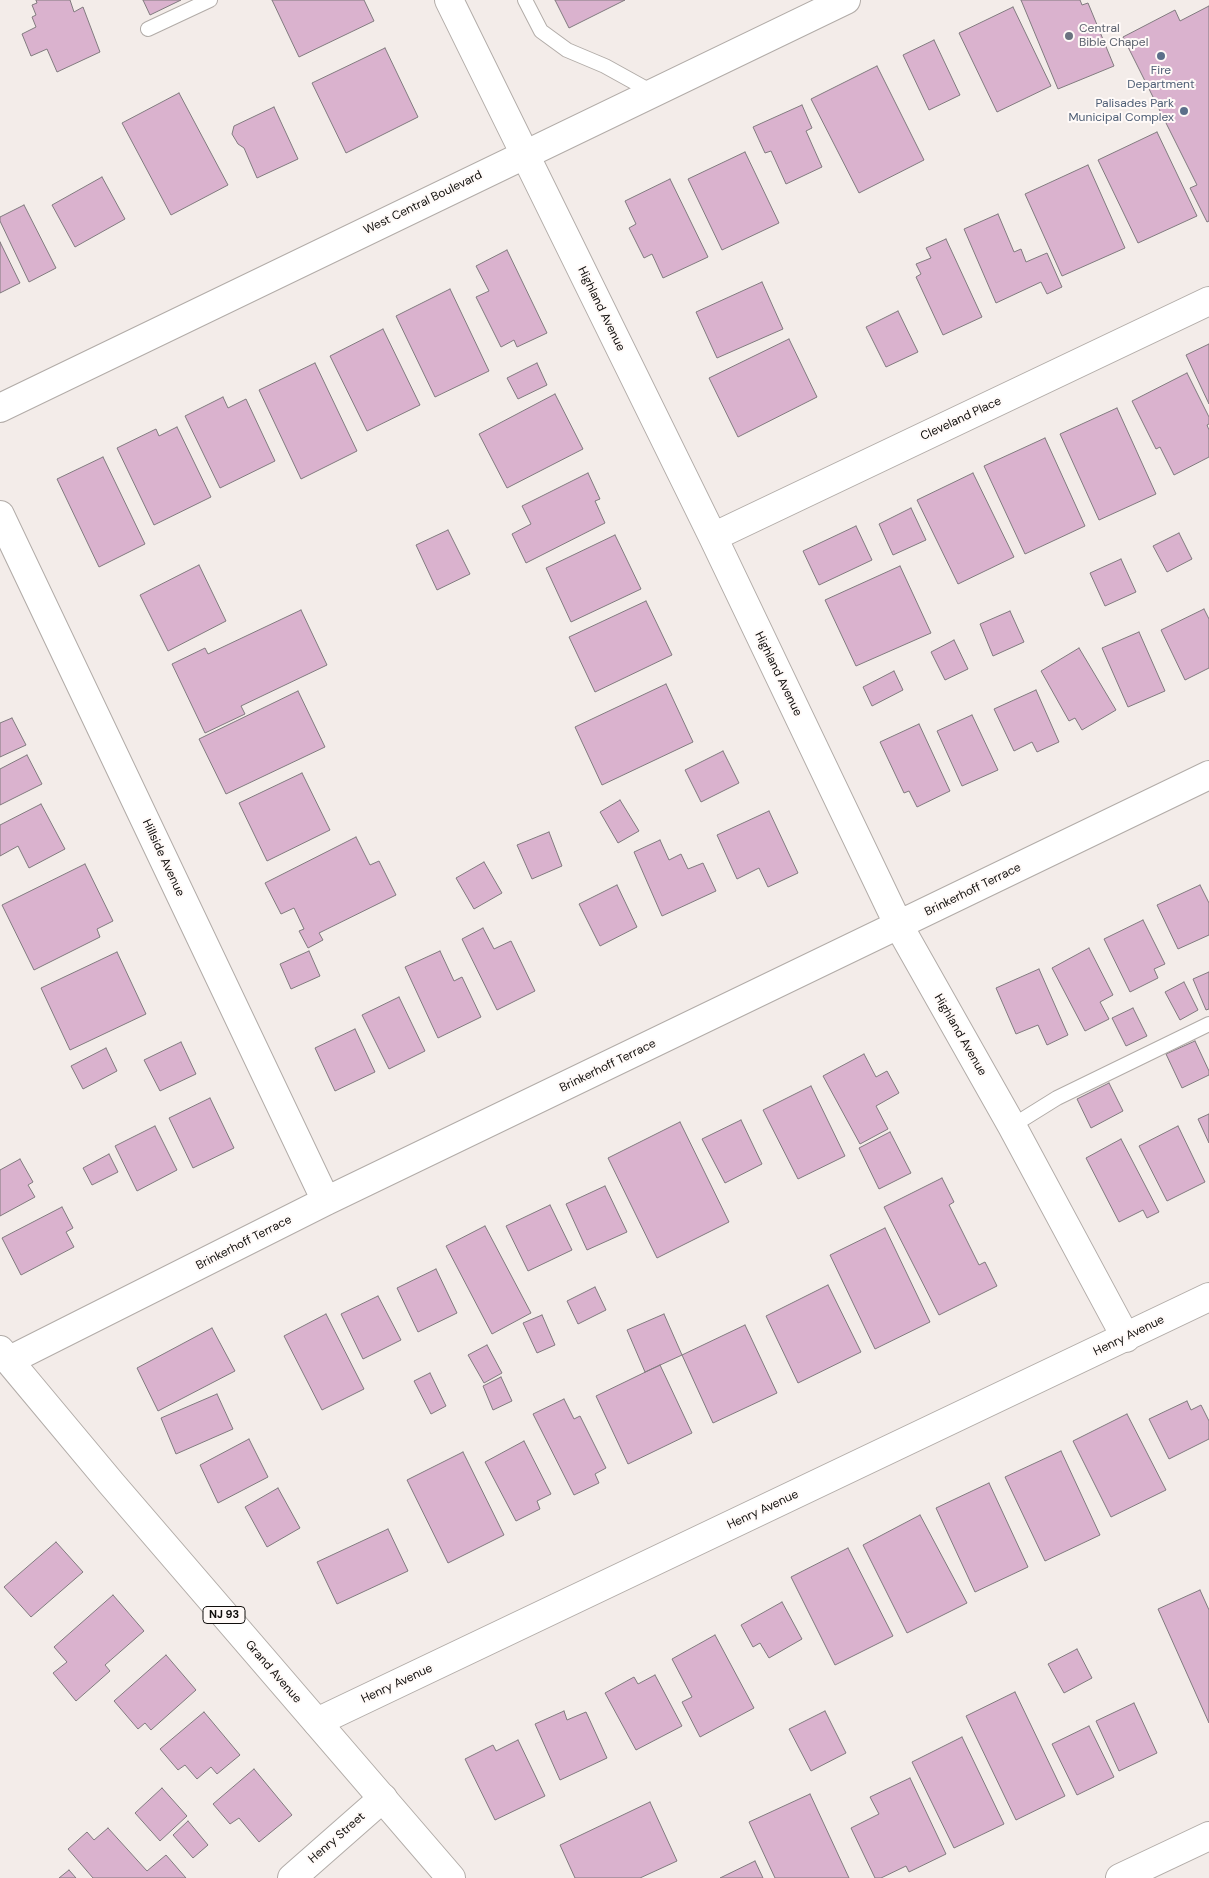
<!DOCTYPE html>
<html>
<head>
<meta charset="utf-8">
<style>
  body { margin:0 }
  canvas { display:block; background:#f3ece9 }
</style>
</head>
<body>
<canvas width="1209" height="1878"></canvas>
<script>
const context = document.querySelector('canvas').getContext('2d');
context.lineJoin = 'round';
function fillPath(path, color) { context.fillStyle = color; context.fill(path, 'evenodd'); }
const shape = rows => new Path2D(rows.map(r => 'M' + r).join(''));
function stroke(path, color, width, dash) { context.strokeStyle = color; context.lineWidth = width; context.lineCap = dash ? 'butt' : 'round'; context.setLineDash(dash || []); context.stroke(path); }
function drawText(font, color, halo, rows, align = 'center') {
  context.font = font + ' "DM Sans",sans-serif'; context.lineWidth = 4; context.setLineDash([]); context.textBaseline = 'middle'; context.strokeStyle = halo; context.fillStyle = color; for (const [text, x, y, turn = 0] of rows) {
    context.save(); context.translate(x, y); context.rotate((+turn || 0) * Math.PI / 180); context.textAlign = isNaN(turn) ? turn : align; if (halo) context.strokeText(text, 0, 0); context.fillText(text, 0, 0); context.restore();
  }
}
const building = shape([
  [36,0,70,0,74,12,83,7,100,52,57,72,47,49,31,56,22,34,36,27,32,17,36,15,32,5,37,3,36,0],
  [143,0,181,0,150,15,143,0],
  [272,0,364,0,374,21,299,57,272,0],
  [555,0,625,0,569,28,555,0],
  [1021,0,1080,0,1082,5,1088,3,1114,66,1058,89,1021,0],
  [1209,6,1209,221,1207,222,1190,188,1197,185,1123,37,1175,10,1180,21,1209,6],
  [1013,7,1051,86,997,112,959,33,1013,7],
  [934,40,960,95,929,110,903,55,934,40],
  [385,48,418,117,346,153,312,83,385,48],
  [877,66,924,160,859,193,811,99,877,66],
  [179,93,228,185,171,215,122,123,179,93],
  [802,105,812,128,806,131,822,167,786,184,771,151,765,153,753,127,802,105],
  [274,107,298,159,257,178,244,148,238,144,232,134,234,126,274,107],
  [1157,132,1197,216,1138,243,1098,160,1157,132],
  [745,152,779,223,722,250,688,179,745,152],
  [1088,165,1125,248,1062,276,1025,194,1088,165],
  [102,177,125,219,75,247,52,205,102,177],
  [670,179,708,257,663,278,652,254,644,258,629,228,636,224,625,201,670,179],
  [24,205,56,268,29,282,0,221,0,217,24,205],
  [998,214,1014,252,1021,249,1026,262,1047,253,1062,287,1047,294,1041,282,996,303,964,229,998,214],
  [946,239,982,317,943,335,916,277,921,274,916,264,931,258,926,248,946,239],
  [0,242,20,283,0,293,0,242],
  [507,250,547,333,517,347,514,340,501,347,476,297,489,291,476,266,507,250],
  [762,282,783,329,717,358,696,312,762,282],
  [450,289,489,371,435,397,396,316,450,289],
  [898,311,918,352,886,367,866,327,898,311],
  [383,329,420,405,367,431,330,356,383,329],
  [789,339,817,397,738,437,709,378,789,339],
  [1209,344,1209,404,1186,355,1209,344],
  [315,363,357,451,301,479,259,390,315,363],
  [537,363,547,385,518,399,507,378,537,363],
  [1187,373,1209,417,1209,424,1207,425,1209,430,1209,457,1174,475,1160,447,1156,449,1132,401,1187,373],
  [555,394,583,449,507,488,479,434,555,394],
  [223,397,228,408,246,399,275,461,220,488,185,416,223,397],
  [1117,408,1156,494,1099,520,1060,434,1117,408],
  [177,427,211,497,154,525,117,448,156,429,159,436,177,427],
  [1045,438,1085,526,1025,554,984,466,1045,438],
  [103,457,145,544,99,567,57,479,103,457],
  [588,473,600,499,595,501,605,523,526,563,512,534,531,524,522,506,588,473],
  [973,473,1014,557,958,584,917,500,973,473],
  [911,508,926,540,893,555,879,524,911,508],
  [856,526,872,560,819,585,803,551,856,526],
  [448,530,470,574,437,590,416,545,448,530],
  [1179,533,1192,559,1167,572,1153,546,1179,533],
  [615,535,641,589,571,622,546,568,615,535],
  [1121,559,1136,592,1105,606,1090,573,1121,559],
  [199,565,226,621,168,651,140,595,199,565],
  [900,566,931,633,856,666,825,600,900,566],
  [646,601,672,655,595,692,569,637,646,601],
  [1204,609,1209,619,1209,668,1185,680,1161,630,1204,609],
  [301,610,327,665,241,706,245,714,205,733,172,664,205,648,208,654,301,610],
  [1010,611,1024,642,993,656,980,624,1010,611],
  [1139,632,1165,691,1128,707,1102,648,1139,632],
  [954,640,968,669,945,680,931,652,954,640],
  [1079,648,1116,710,1082,730,1075,718,1069,721,1041,671,1079,648],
  [894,671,903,690,872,706,863,687,894,671],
  [666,684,693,742,602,785,575,727,666,684],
  [1036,690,1059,742,1037,752,1032,742,1014,751,994,709,1036,690],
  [298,691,325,747,226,794,199,739,298,691],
  [972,715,998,770,962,786,937,731,972,715],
  [12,718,26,745,0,757,0,723,12,718],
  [919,724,950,791,917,807,909,791,904,793,880,742,919,724],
  [723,751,739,783,701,802,685,770,723,751],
  [27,755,42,784,0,805,0,769,27,755],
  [302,773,330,830,267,861,239,803,302,773],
  [620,800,639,831,618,843,600,812,620,800],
  [41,804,65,849,29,868,18,846,0,856,0,825,41,804],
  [769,811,798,873,768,887,759,868,737,879,717,835,769,811],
  [549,832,562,866,532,879,517,845,549,832],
  [356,837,370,865,379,861,396,895,319,933,323,940,308,948,299,931,304,929,294,908,281,914,265,883,356,837],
  [660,840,669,860,681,854,688,869,703,863,716,891,662,916,634,852,660,840],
  [484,862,502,893,474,909,456,878,484,862],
  [85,864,113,921,97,929,100,937,34,970,2,905,85,864],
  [617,885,637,927,600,946,579,904,617,885],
  [1200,885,1209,903,1209,935,1178,949,1157,905,1200,885],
  [1143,920,1165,964,1154,969,1158,978,1130,992,1104,939,1143,920],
  [483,928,494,949,511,941,535,991,497,1010,462,939,483,928],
  [1089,948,1113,995,1100,1002,1109,1019,1085,1031,1052,968,1089,948],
  [309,951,320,976,291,989,280,964,309,951],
  [440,951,454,981,462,977,481,1017,438,1038,405,967,440,951],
  [117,952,146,1014,70,1050,41,988,117,952],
  [1039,969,1068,1035,1047,1045,1038,1025,1016,1034,996,988,1039,969],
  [1209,972,1209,1009,1206,1010,1193,979,1209,972],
  [1184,982,1198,1010,1180,1020,1165,992,1184,982],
  [399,997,425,1051,389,1069,362,1015,399,997],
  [1133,1008,1147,1036,1126,1046,1112,1018,1133,1008],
  [355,1029,375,1072,335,1091,315,1048,355,1029],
  [1195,1041,1209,1071,1209,1075,1182,1088,1166,1054,1195,1041],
  [181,1042,196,1074,160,1091,144,1060,181,1042],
  [106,1048,117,1071,83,1089,71,1066,106,1048],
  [864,1054,876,1077,887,1071,899,1093,876,1106,888,1129,860,1144,823,1076,864,1054],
  [1109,1083,1123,1111,1091,1128,1077,1099,1109,1083],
  [811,1086,845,1156,798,1179,763,1110,811,1086],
  [210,1098,234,1148,193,1168,169,1118,210,1098],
  [1209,1114,1209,1143,1198,1119,1209,1114],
  [741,1120,762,1164,725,1183,702,1139,741,1120],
  [680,1122,729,1222,657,1258,608,1158,680,1122],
  [155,1126,177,1170,137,1191,115,1146,155,1126],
  [1178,1126,1205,1182,1167,1201,1139,1146,1178,1126],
  [890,1132,911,1173,879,1189,859,1148,890,1132],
  [1121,1139,1159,1212,1147,1218,1143,1210,1119,1222,1086,1158,1121,1139],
  [109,1154,118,1172,92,1185,83,1168,109,1154],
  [20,1159,33,1182,28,1185,35,1197,0,1216,0,1170,20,1159],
  [942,1178,954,1202,949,1205,979,1265,985,1262,997,1286,939,1315,884,1207,942,1178],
  [605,1186,627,1232,587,1250,566,1204,605,1186],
  [550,1205,572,1250,528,1271,506,1226,550,1205],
  [62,1207,73,1228,66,1232,74,1247,21,1275,2,1238,62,1207],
  [485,1226,531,1313,492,1334,446,1246,485,1226],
  [885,1228,930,1322,875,1349,830,1255,885,1228],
  [436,1269,457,1313,418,1332,397,1288,436,1269],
  [828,1285,861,1352,798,1383,766,1316,828,1285],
  [595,1287,606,1310,578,1324,567,1301,595,1287],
  [378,1296,401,1340,363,1359,341,1314,378,1296],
  [326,1314,364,1389,322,1410,284,1336,326,1314],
  [664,1314,682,1355,645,1372,627,1330,664,1314],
  [542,1315,555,1345,537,1353,523,1323,542,1315],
  [745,1325,777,1393,713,1423,682,1355,745,1325],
  [212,1328,235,1371,158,1411,137,1368,212,1328],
  [487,1345,502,1373,484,1383,468,1355,487,1345],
  [660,1365,692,1433,628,1464,596,1396,660,1365],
  [430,1373,446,1406,431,1414,414,1381,430,1373],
  [501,1377,512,1401,493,1410,483,1386,501,1377],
  [217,1394,233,1429,176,1454,161,1418,217,1394],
  [564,1399,574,1419,580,1416,606,1468,595,1474,599,1483,574,1495,533,1414,564,1399],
  [1187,1401,1191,1410,1201,1405,1209,1421,1209,1439,1169,1459,1149,1419,1187,1401],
  [1127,1414,1166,1490,1111,1517,1073,1441,1127,1414],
  [249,1439,268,1477,218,1503,200,1465,249,1439],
  [524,1441,551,1494,537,1501,540,1509,516,1521,485,1462,524,1441],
  [1061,1451,1100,1535,1045,1561,1005,1477,1061,1451],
  [463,1452,504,1535,448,1563,407,1480,463,1452],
  [989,1483,1028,1567,975,1592,936,1508,989,1483],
  [278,1488,300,1528,267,1547,245,1507,278,1488],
  [920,1515,967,1603,907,1633,863,1545,920,1515],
  [388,1529,408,1571,337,1604,317,1562,388,1529],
  [56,1542,83,1572,31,1617,4,1587,56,1542],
  [848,1548,893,1636,835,1665,791,1577,848,1548],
  [1200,1590,1209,1610,1209,1723,1158,1609,1200,1590],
  [113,1595,144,1631,105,1665,110,1671,76,1701,53,1673,67,1662,54,1647,113,1595],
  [782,1602,802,1639,769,1658,760,1643,753,1647,741,1625,782,1602],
  [715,1635,754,1708,700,1737,682,1702,692,1697,672,1659,715,1635],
  [1077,1649,1092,1678,1064,1693,1048,1664,1077,1649],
  [166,1655,196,1690,151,1730,145,1723,138,1729,114,1701,166,1655],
  [655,1675,682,1726,636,1750,605,1693,634,1677,638,1684,655,1675],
  [1015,1692,1065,1796,1016,1820,966,1716,1015,1692],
  [1134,1703,1157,1753,1119,1771,1096,1721,1134,1703],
  [564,1711,567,1720,586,1712,607,1758,560,1780,535,1724,564,1711],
  [825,1711,846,1753,811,1771,789,1729,825,1711],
  [204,1712,240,1755,217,1774,211,1767,197,1779,185,1765,178,1770,160,1749,204,1712],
  [1089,1726,1114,1777,1077,1795,1052,1744,1089,1726],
  [962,1737,1004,1824,954,1848,912,1762,962,1737],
  [518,1740,545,1796,495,1820,465,1759,493,1745,496,1751,518,1740],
  [254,1769,292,1815,259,1842,239,1818,230,1824,213,1804,254,1769],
  [910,1778,946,1854,909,1872,906,1866,881,1878,875,1878,851,1828,879,1814,870,1797,910,1778],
  [162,1788,187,1816,160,1841,135,1813,162,1788],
  [810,1794,849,1878,775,1878,749,1822,810,1794],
  [650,1802,677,1861,640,1878,575,1878,560,1845,650,1802],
  [188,1821,208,1845,193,1858,173,1835,188,1821],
  [108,1828,147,1871,166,1855,186,1878,93,1878,68,1849,87,1832,94,1840,108,1828],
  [755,1861,763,1878,720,1878,755,1861],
  [69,1870,76,1878,59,1878,69,1870]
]);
const lane = shape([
  [525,0,541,31,567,50,605,66,652,92],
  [148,29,210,0],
  [1012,1126,1057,1098,1209,1024]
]);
const street = shape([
  [449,0,713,537,899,926,1012,1126,1126,1338],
  [0,515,326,1201],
  [713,537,1209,301],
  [10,1360,326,1201,1209,775],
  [317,1722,1209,1297],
  [292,1878,383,1798],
  [1120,1878,1209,1836]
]);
const secondary = shape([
  [0,408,846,0]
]);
const primary = shape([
  [0,1350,111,1483,451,1878]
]);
const markers = [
  [1069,36,5,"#6b7280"],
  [1161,56,5,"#5c6f8a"],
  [1184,111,5,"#5c6f8a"]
];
const shields = [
  [224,1615,42]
];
const shieldNames = [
  ["NJ 93",224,1615]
];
const worshipNames = [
  ["Central",1079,29],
  ["Bible Chapel",1079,43]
];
const serviceNames = [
  ["Fire",1161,71],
  ["Department",1161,85],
  ["Palisades Park",1174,104,"right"],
  ["Municipal Complex",1174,118,"right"]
];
const streetNames = [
  ["West Central Boulevard",423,203,-26],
  ["Highland Avenue",601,309,64],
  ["Cleveland Place",961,419,-25],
  ["Highland Avenue",778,674,64],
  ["Hillside Avenue",163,858,65],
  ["Brinkerhoff Terrace",973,890,-26],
  ["Highland Avenue",960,1035,60],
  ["Brinkerhoff Terrace",608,1066,-26],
  ["Brinkerhoff Terrace",244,1243,-27],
  ["Henry Avenue",1129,1336,-26],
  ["Henry Avenue",763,1510,-25],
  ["Grand Avenue",273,1672,49],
  ["Henry Avenue",397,1684,-25],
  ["Henry Street",337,1838,-41]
];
fillPath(building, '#dab2ce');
stroke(building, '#817b7f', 1);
stroke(lane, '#b2aca8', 16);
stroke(street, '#b2aca8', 30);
stroke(secondary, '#b2aca8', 30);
stroke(primary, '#b2aca8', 30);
stroke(lane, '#fff', 14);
stroke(street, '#fff', 28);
stroke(secondary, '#fff', 28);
stroke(primary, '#fff', 28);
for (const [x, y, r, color] of markers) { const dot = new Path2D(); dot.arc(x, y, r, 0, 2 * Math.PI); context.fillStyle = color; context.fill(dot); stroke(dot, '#fffaf8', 2); }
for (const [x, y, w] of shields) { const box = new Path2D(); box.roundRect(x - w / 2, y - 8.5, w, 17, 4); context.fillStyle = '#fffaf8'; context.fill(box); stroke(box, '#100e0c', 1); }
drawText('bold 11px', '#100e0c', null, shieldNames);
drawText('12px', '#5b616d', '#fffaf8', worshipNames, 'left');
drawText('12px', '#4e5e75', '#fffaf8', serviceNames);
drawText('12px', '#100e0c', '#fffaf8', streetNames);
</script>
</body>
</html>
